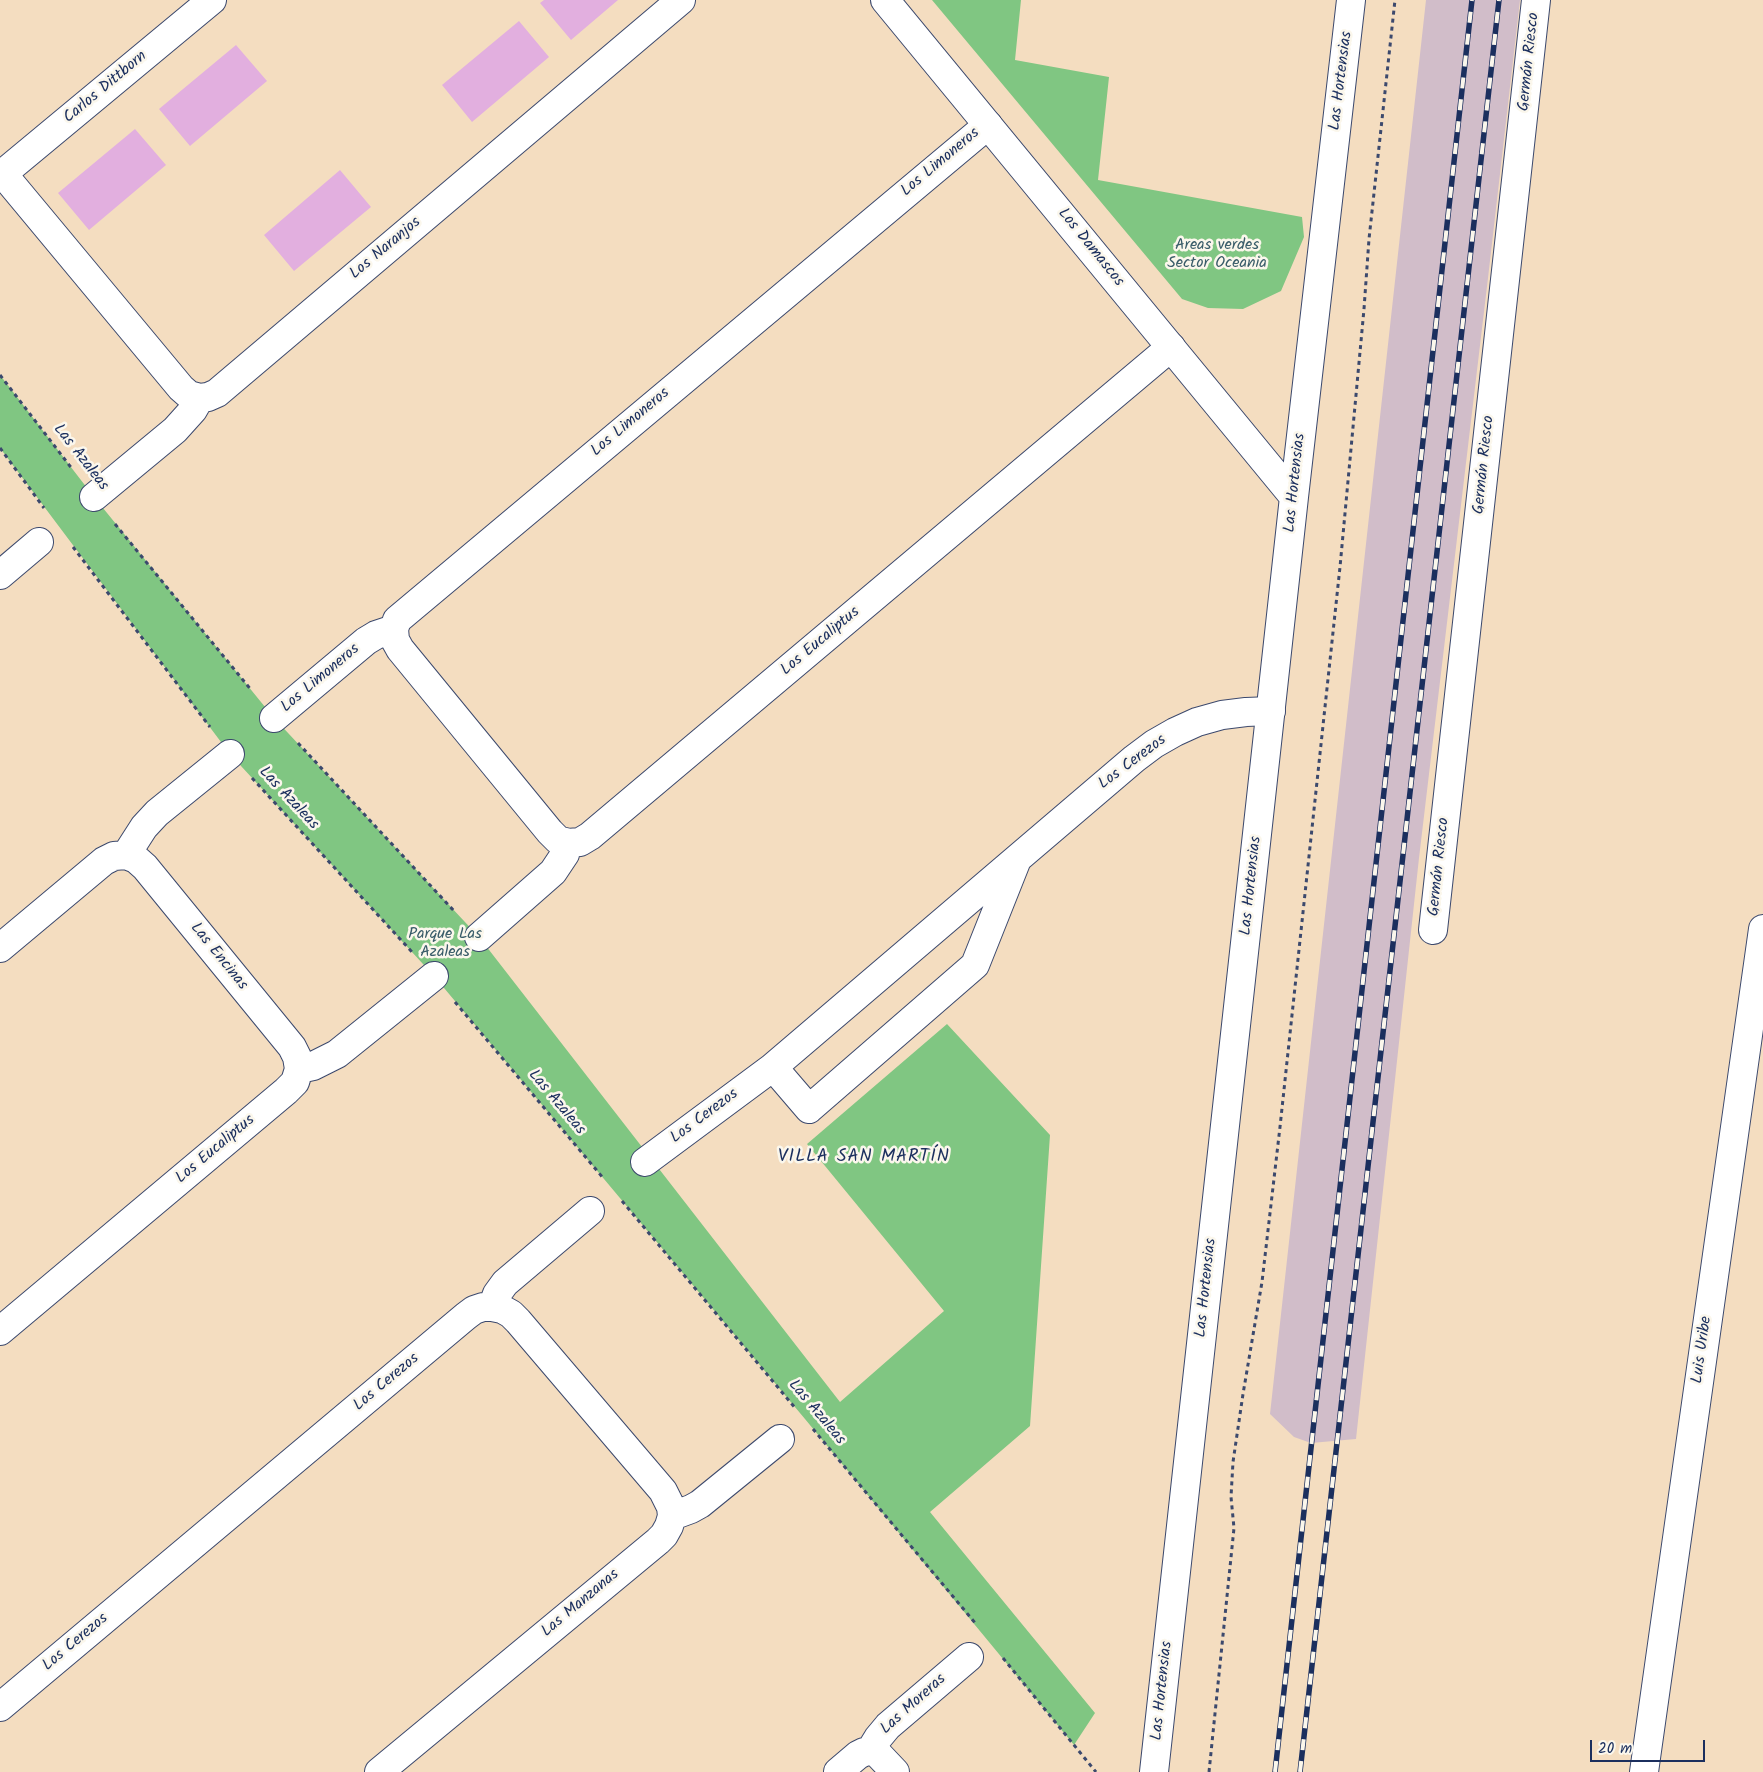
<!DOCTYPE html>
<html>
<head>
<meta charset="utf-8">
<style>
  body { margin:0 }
  #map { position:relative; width:1763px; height:1772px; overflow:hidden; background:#f4ddc0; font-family:Kalam,sans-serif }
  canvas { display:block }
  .scale { position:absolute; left:1590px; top:1740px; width:115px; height:22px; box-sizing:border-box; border:2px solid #1b2f5e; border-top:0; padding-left:6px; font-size:15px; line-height:18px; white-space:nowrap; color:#1b2f5e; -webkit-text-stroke:4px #fbf7ec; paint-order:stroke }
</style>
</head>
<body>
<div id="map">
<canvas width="1763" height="1772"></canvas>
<div class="scale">20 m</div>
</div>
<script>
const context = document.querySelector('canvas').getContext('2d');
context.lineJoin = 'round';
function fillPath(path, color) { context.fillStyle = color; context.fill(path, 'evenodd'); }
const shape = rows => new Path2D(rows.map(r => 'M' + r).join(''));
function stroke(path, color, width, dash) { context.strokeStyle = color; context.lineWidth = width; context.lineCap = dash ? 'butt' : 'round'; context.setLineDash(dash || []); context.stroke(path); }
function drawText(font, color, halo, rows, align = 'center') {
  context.font = font + ' Kalam,sans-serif'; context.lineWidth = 5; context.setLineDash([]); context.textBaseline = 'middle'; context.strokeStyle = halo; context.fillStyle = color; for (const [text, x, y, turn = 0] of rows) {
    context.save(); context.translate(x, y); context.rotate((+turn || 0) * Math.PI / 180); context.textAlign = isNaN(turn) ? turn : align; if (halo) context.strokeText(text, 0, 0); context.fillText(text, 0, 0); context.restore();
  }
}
const industrial = shape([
  [1426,0,1520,0,1488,278,1419,858,1356,1439,1311,1443,1294,1437,1270,1414]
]);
const green = shape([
  [932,0,1021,0,1015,60,1109,77,1098,180,1302,217,1304,237,1281,291,1243,309,1208,308,1182,299],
  [0,375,94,497,274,718,479,937,840,1402,944,1311,807,1144,947,1024,1050,1135,1030,1426,930,1512,1095,1713,1074,1745,805,1419,434,976,230,754,0,448]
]);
const building = shape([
  [544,0,618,0,571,40,540,3],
  [519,21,549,57,472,122,442,85],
  [236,45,267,81,190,146,159,109],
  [135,129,166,165,89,230,58,193],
  [340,170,371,207,294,271,264,235]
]);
const path = shape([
  [0,375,73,470],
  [0,448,44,508],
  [115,524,252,691],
  [73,547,210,727],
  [298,743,455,912],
  [252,778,412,952],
  [455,1002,604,1179],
  [622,1201,796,1409],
  [813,1429,976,1624],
  [1003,1658,1096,1772],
  [1209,1772,1234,1528,1231,1497,1233,1462,1243,1394,1262,1282,1280,1127,1340,567,1364,309,1369,239,1395,0]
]);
const minor = shape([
  [988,125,397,620,394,629,395,640,400,649,550,832,558,840,568,843,580,842,590,836,1171,347],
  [3,174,181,388,189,395,200,398,208,397,217,393,681,0],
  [94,497,175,430,193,410,200,398],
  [0,575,39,542],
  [274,718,366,641,376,635,394,629],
  [126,855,144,827,157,813,230,754],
  [1433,930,1536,0],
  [479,937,553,872,565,854,568,843],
  [0,948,104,861,114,856,126,855,136,859,145,867,292,1047,297,1057,299,1069,295,1082,286,1091,0,1331],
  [773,1067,809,1109,975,965,1016,862],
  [299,1069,313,1066,337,1054,434,976],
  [645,1162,773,1067,1134,759,1154,744,1175,732,1197,722,1222,715,1246,712,1271,711],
  [492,1307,497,1294,505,1283,590,1211],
  [672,1516,691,1509,700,1504,780,1439],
  [0,1707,466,1316,474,1310,483,1307,492,1307,502,1309,511,1314,518,1321,663,1491,671,1507,672,1516,669,1526,664,1535,658,1541,379,1772],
  [870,1751,878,1738,888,1726,969,1657],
  [838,1772,858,1755,864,1752,870,1751,877,1753,895,1772],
  [1644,1772,1763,929]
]);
const tertiary = shape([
  [885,0,1294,497],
  [0,176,212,0],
  [1154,1772,1294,497,1351,0]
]);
const rail = shape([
  [1275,1772,1472,0],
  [1300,1772,1499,0]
]);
const streetNames = [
  ["Germán Riesco",1530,62,-84],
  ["Las Hortensias",1342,81,-83],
  ["Carlos Dittborn",106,88,-40],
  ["Los Limoneros",941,163,-40],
  ["Los Damascos",1090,248,51],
  ["Los Naranjos",386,249,-40],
  ["Los Limoneros",631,423,-40],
  ["Las Azaleas",80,458,52],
  ["Germán Riesco",1485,465,-84],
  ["Las Hortensias",1296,483,-84],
  ["Los Eucaliptus",821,642,-40],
  ["Los Limoneros",321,679,-40],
  ["Los Cerezos",1133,763,-37],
  ["Las Azaleas",288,799,47],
  ["Germán Riesco",1440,867,-84],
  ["Las Hortensias",1252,886,-84],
  ["Las Encinas",218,957,51],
  ["Las Azaleas",556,1103,50],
  ["Los Cerezos",705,1117,-37],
  ["Los Eucaliptus",216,1150,-40],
  ["Las Hortensias",1207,1288,-84],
  ["Luis Uribe",1703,1350,-82],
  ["Los Cerezos",387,1383,-40],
  ["Las Azaleas",816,1413,50],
  ["Las Manzanas",581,1604,-40],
  ["Los Cerezos",76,1643,-40],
  ["Las Hortensias",1163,1691,-84],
  ["Las Moreras",914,1705,-42]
];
const parkNames = [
  ["Areas verdes",1217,246],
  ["Sector Oceania",1217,264],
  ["Parque Las",445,935],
  ["Azaleas",445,953]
];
const neighbourhoodNames = [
  ["VILLA SAN MARTÍN",864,1158]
];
fillPath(industrial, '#d1bdc9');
fillPath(green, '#80c682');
fillPath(building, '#e2afdf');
stroke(minor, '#3c496d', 30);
stroke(tertiary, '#3c496d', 30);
stroke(path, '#3c496d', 3, [4, 4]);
stroke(minor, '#fff', 28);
stroke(tertiary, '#fff', 28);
stroke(rail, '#1b2f5e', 5.5);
stroke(rail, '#fbf7ec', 4, [11]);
drawText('16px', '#1b2f5e', '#fbf7ec', streetNames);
drawText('16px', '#395c69', '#fbf7ec', parkNames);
context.letterSpacing = '1px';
drawText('18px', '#1b2f5e', '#fbf7ec', neighbourhoodNames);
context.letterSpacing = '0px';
</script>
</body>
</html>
